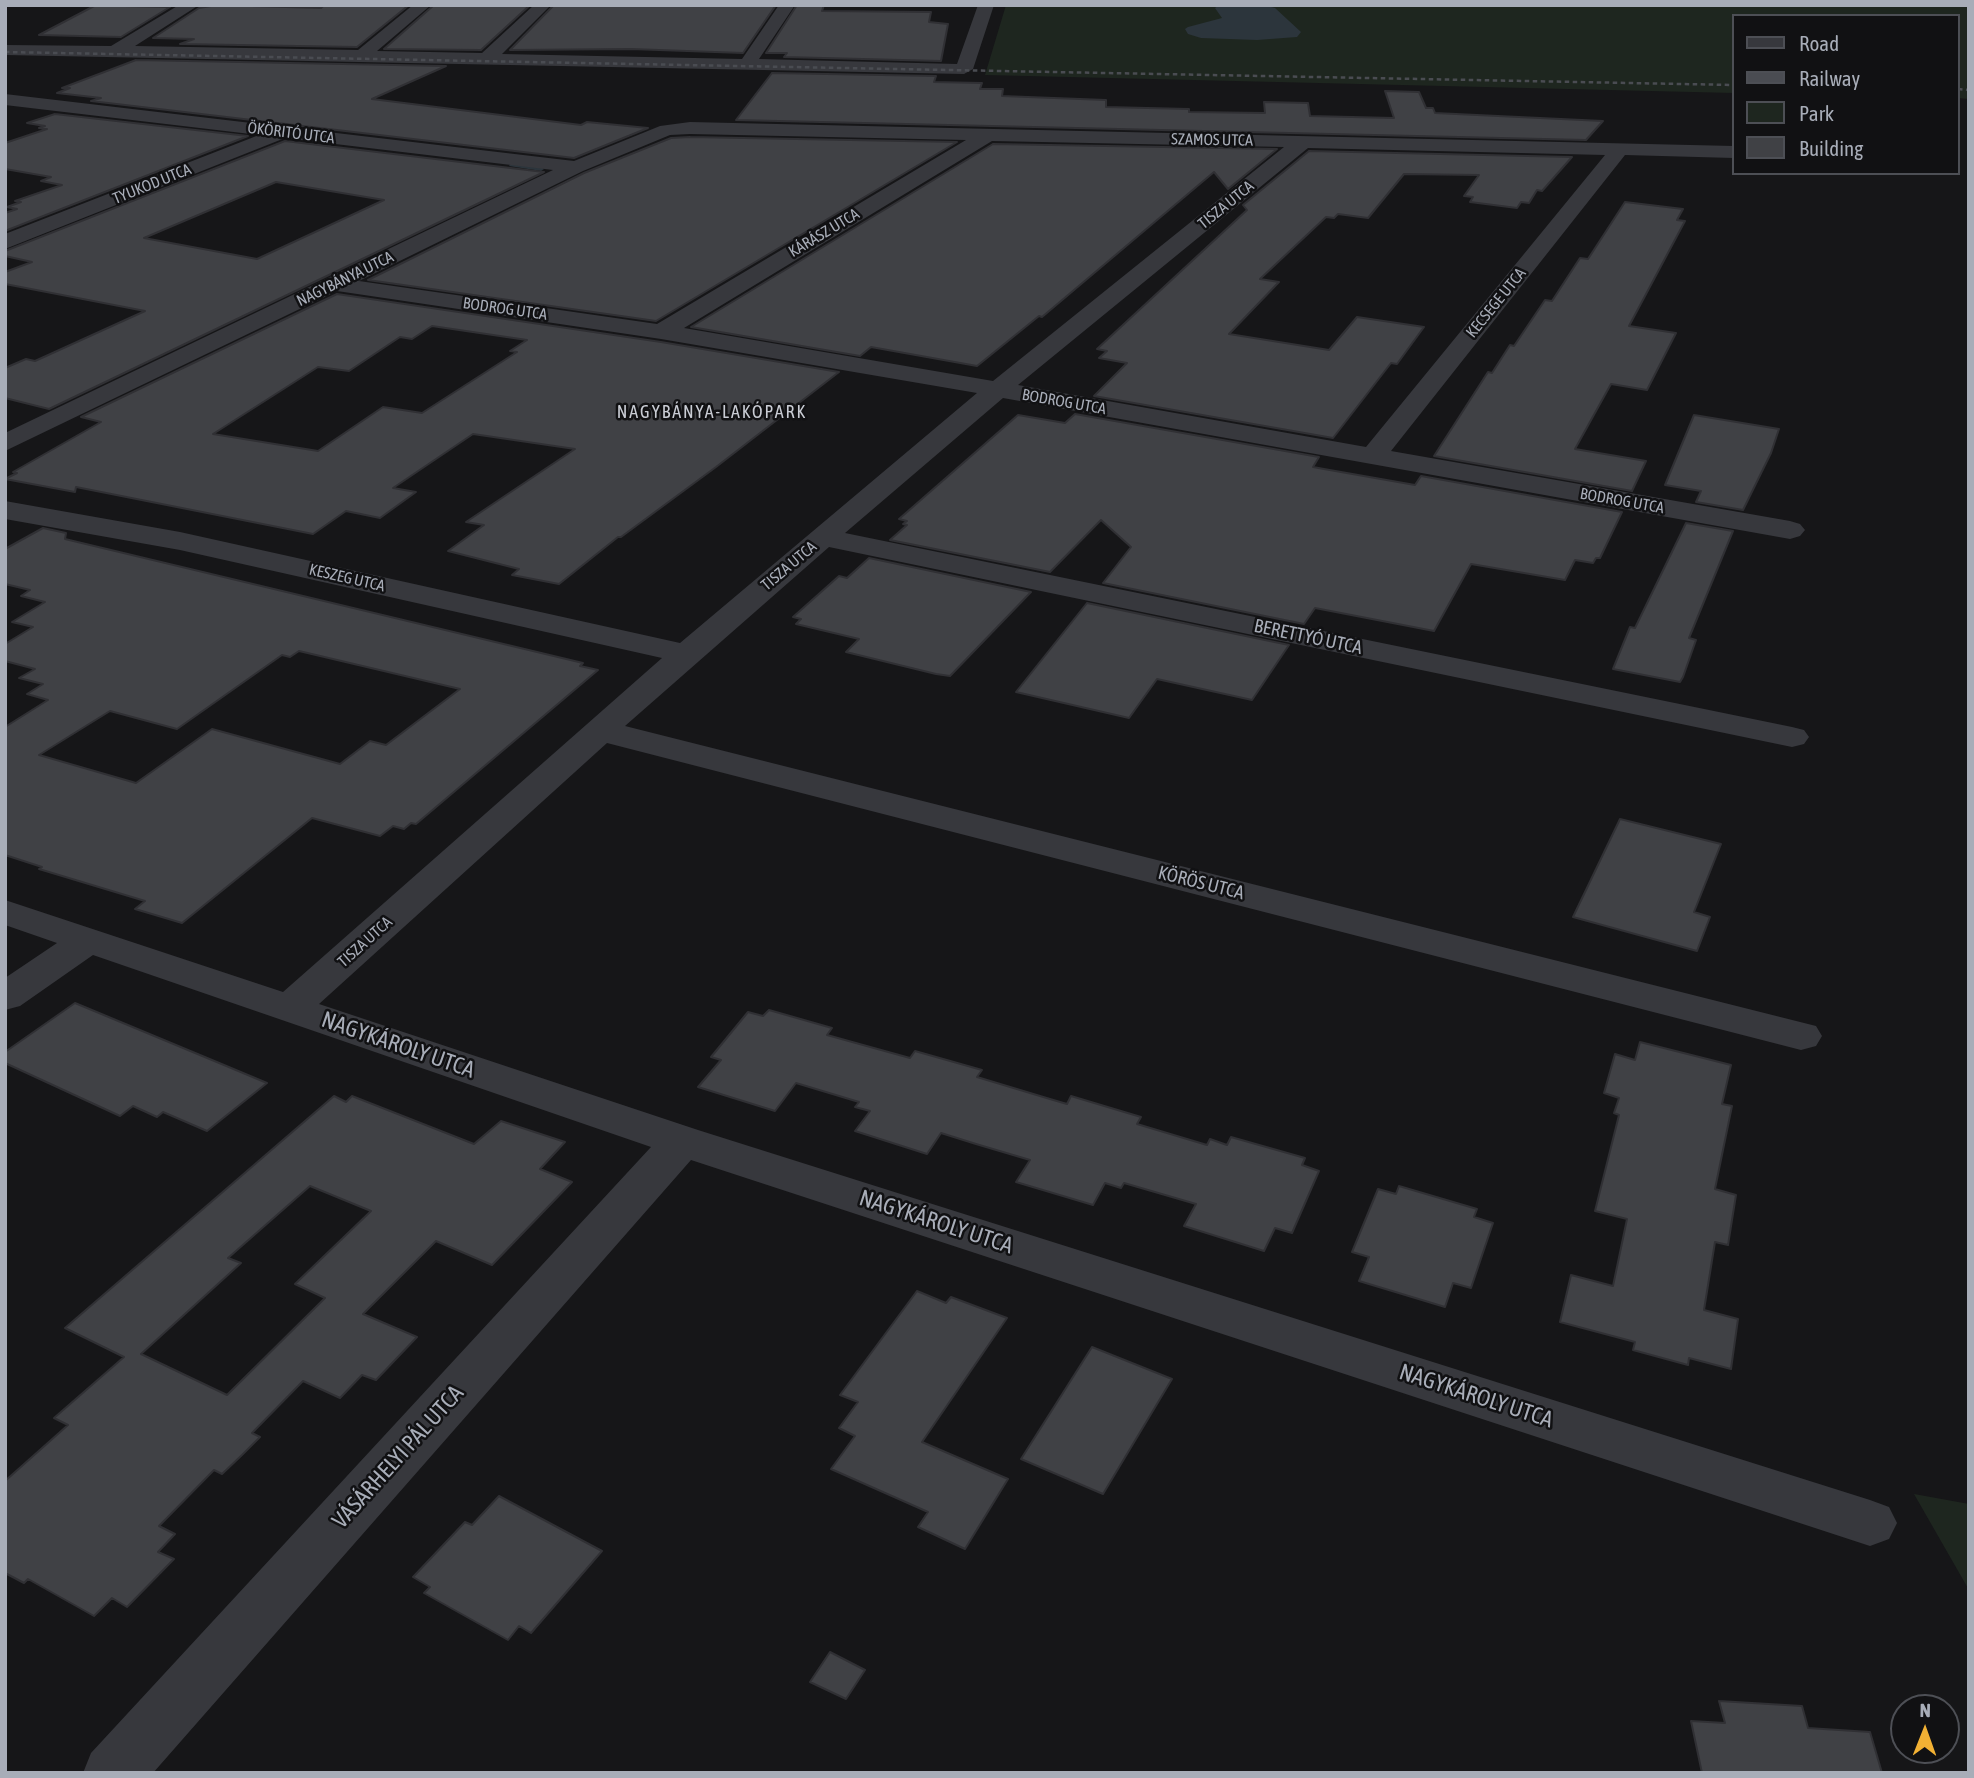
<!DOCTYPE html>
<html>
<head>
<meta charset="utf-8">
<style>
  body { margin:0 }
  #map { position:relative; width:1974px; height:1778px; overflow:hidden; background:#161618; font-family:"Asap Condensed",sans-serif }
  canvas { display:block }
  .frame { position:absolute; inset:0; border:7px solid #a8adb8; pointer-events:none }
  .legend { position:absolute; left:1732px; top:14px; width:228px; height:161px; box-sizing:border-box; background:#111113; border:2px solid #4d4f55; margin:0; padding:9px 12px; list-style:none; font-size:21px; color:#a8adb8 }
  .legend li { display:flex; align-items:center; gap:14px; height:35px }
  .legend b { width:35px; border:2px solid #4d4f55 }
  .north { position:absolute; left:1890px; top:1694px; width:70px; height:70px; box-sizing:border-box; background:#111113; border:2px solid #4d4f55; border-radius:50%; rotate:1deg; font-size:19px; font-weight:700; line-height:28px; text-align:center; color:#a8adb8 }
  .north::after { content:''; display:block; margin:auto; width:24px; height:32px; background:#f2b134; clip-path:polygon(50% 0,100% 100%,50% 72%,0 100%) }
</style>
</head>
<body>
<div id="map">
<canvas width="1974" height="1778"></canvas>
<div class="frame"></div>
<ul class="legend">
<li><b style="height:9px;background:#37383d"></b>Road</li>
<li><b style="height:9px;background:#4a4c52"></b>Railway</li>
<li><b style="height:19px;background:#1e261f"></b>Park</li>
<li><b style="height:19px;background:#404145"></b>Building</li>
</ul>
<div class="north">N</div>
</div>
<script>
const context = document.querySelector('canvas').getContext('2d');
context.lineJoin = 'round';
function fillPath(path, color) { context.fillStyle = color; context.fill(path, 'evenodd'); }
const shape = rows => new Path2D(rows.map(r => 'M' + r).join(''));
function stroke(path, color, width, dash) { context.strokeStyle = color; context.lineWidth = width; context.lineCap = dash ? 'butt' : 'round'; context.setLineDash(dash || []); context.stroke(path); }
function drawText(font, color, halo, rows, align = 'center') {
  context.font = font + ' "Asap Condensed",sans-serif'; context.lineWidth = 5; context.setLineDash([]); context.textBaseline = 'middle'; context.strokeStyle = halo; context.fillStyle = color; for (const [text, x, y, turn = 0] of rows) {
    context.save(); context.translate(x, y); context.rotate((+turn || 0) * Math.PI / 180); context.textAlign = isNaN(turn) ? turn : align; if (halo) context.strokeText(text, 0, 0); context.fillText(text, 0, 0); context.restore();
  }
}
const green = shape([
  [1006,5,1969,5,1969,99,1958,98,1958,16,1734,16,1734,93,985,75],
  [1914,1494,1969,1504,1969,1590]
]);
const water = shape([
  [1219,5,1264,5,1275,8,1301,32,1297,37,1257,40,1201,38,1188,34,1185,29,1188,27,1222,18,1215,8]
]);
const stream = shape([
  [511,163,541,167,544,169,541,171,509,166,511,163]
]);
const building = shape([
  [96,5,125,6,170,7,121,37,39,35,96,5],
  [217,5,321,8,324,5,409,5,357,47,180,44,194,39,153,38,199,8,217,5],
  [434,5,530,5,481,50,384,49,434,5],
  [554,5,776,5,743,53,631,49,510,50,554,5],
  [797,5,824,5,822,11,931,12,929,22,948,24,941,61,784,57,787,53,766,53,797,5],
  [136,60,446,66,372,99,581,125,587,122,648,128,574,158,91,101,101,98,57,93,70,88,62,88,136,60],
  [772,73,936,76,934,82,982,83,980,89,1003,89,1002,96,1106,100,1106,107,1189,109,1189,112,1265,113,1264,102,1308,103,1310,116,1394,118,1385,91,1419,92,1426,108,1433,108,1435,113,1603,121,1586,140,736,120,772,73],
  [55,114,248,136,5,231,5,213,17,209,7,207,21,202,15,201,62,185,41,181,51,177,5,169,5,143,47,129,39,128,45,126,27,123,55,114],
  [690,137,957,142,656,321,368,280,584,173,671,138,690,137],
  [285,141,544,172,49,409,5,398,5,368,26,359,35,361,145,311,5,284,5,272,32,262,5,256,5,251,285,141],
  [276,182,384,200,257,259,144,238,276,182],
  [993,144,1277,149,1228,189,1214,172,1042,317,1039,316,977,366,871,347,860,356,691,327,993,144],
  [1309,151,1572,157,1542,191,1537,190,1529,203,1521,202,1517,208,1470,202,1473,197,1464,196,1479,175,1404,174,1368,218,1338,214,1334,218,1326,217,1260,279,1279,282,1229,334,1329,350,1357,317,1424,327,1397,364,1391,363,1333,438,1094,396,1127,363,1099,358,1107,351,1097,349,1247,210,1243,205,1309,151],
  [1625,202,1683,209,1677,220,1685,221,1629,326,1676,333,1647,390,1611,384,1575,449,1646,461,1632,491,1434,456,1488,372,1492,373,1510,345,1514,346,1545,300,1552,301,1580,258,1588,259,1625,202],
  [337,294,661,342,839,372,716,467,621,537,618,537,559,584,512,575,519,569,448,551,484,525,466,522,575,449,473,434,393,488,416,492,380,518,346,511,313,534,76,487,75,492,5,479,17,473,13,472,101,422,81,417,337,294],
  [432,326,527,340,510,351,517,352,422,413,383,407,318,451,213,434,318,367,349,371,400,337,412,339,432,326],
  [1075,414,1319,457,1313,467,1324,469,1415,485,1421,476,1622,512,1600,558,1596,558,1593,563,1575,560,1565,580,1471,564,1434,631,1315,608,1304,624,1103,583,1131,547,1101,520,1050,572,890,540,907,525,903,524,907,521,899,519,1018,415,1065,423,1075,414],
  [1694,415,1779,429,1771,453,1743,510,1696,502,1701,491,1665,485,1694,415],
  [1686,523,1733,531,1689,638,1696,640,1683,677,1680,682,1613,669,1630,627,1635,628,1686,523],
  [43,528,66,533,65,539,583,663,580,666,598,670,416,824,411,823,404,829,393,826,380,836,312,818,182,923,135,909,145,901,39,869,42,867,5,855,5,727,48,700,27,694,43,684,19,678,35,669,5,661,5,644,33,627,12,622,45,602,21,596,30,590,5,584,5,549,43,528],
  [299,651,460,689,386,745,370,741,340,764,212,729,136,783,39,755,110,711,177,729,282,655,290,657,299,651],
  [869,558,1031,592,950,676,936,674,846,652,859,639,796,624,801,619,793,617,839,576,847,578,869,558],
  [1087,603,1289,645,1252,700,1157,679,1129,718,1016,692,1087,603],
  [1620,819,1721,844,1694,912,1710,917,1697,951,1573,917,1620,819],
  [75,1003,224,1065,267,1083,207,1131,163,1112,157,1117,133,1106,120,1116,5,1063,5,1052,75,1003],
  [769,1010,832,1028,827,1035,910,1058,915,1051,982,1070,977,1077,1050,1099,1067,1104,1071,1096,1141,1117,1137,1124,1207,1145,1210,1139,1227,1145,1231,1137,1305,1158,1302,1165,1319,1171,1292,1233,1275,1228,1264,1251,1184,1226,1196,1204,1124,1183,1121,1188,1105,1183,1093,1205,1016,1182,1030,1160,976,1144,941,1133,927,1154,855,1131,870,1111,855,1107,859,1102,796,1083,775,1111,698,1087,721,1060,711,1057,748,1012,763,1016,769,1010],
  [1640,1042,1731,1065,1722,1104,1732,1106,1715,1189,1736,1195,1728,1245,1715,1242,1704,1310,1738,1319,1731,1369,1689,1358,1688,1365,1633,1350,1635,1342,1560,1322,1571,1275,1613,1286,1627,1219,1595,1211,1619,1115,1614,1113,1619,1098,1604,1093,1615,1054,1635,1060,1640,1042],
  [334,1096,346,1102,352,1096,474,1144,501,1121,565,1142,540,1169,572,1182,492,1265,436,1241,363,1314,417,1337,376,1380,362,1375,340,1398,303,1381,252,1433,260,1437,242,1455,222,1474,214,1470,159,1526,175,1534,158,1552,174,1559,127,1607,112,1598,94,1616,28,1579,24,1583,5,1573,5,1481,68,1425,54,1418,124,1357,65,1328,334,1096],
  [310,1186,371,1211,295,1284,325,1298,227,1395,141,1354,241,1263,228,1258,310,1186],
  [1399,1186,1477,1209,1474,1217,1493,1223,1471,1288,1453,1283,1445,1307,1359,1281,1369,1257,1352,1252,1378,1189,1396,1194,1399,1186],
  [917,1291,946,1303,951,1297,1007,1318,922,1442,1008,1479,965,1549,918,1527,928,1512,831,1469,855,1436,839,1428,858,1402,840,1395,917,1291],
  [1092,1347,1172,1379,1103,1494,1021,1459,1092,1347],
  [499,1496,602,1551,531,1633,519,1626,508,1640,424,1593,430,1587,413,1577,465,1522,472,1525,499,1496],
  [830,1652,865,1670,846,1699,810,1682,830,1652],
  [1719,1701,1802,1706,1808,1728,1870,1732,1882,1773,1702,1773,1691,1721,1725,1723,1719,1701]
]);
const minor = shape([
  [179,5,199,5,135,46,358,50,413,5,431,5,377,51,482,53,534,5,551,5,502,54,742,59,779,5,795,5,759,59,957,64,978,5,994,5,973,69,964,74,5,55,5,45,111,46,179,5],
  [5,94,574,161,660,126,690,122,1734,146,1734,158,1625,155,1391,451,1790,521,1800,524,1805,530,1800,536,1790,539,1003,398,845,533,1792,727,1804,730,1809,737,1804,744,1792,747,829,547,625,726,1816,1026,1822,1036,1816,1046,1801,1050,607,743,319,1004,698,1130,1870,1500,1889,1507,1897,1523,1889,1539,1870,1546,691,1160,153,1773,83,1773,91,1753,651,1147,93,955,20,1006,5,1010,5,978,57,943,5,925,5,900,283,992,662,658,180,550,5,519,5,501,180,532,680,643,977,393,661,339,337,291,5,451,5,433,553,170,285,138,5,249,5,234,259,135,5,105,5,94],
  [690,134,966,140,657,324,359,281,583,171,670,135,690,134],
  [992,141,1284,147,993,381,684,328,992,141],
  [1308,148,1605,155,1366,447,1018,385,1308,148]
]);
const rail = shape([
  [5,52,1734,85],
  [1958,89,1969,90]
]);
const farStreetnames = [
  ["ÖKÖRITÓ UTCA",291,133,7],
  ["SZAMOS UTCA",1212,140,1],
  ["TYUKOD UTCA",152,184,-22],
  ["TISZA UTCA",1226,205,-39],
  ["KÁRÁSZ UTCA",824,233,-31],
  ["NAGYBÁNYA UTCA",345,279,-26],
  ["KECSEGE UTCA",1496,303,-51],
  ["BODROG UTCA",505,309,8],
  ["BODROG UTCA",1064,402,10],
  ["BODROG UTCA",1622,501,10],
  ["TISZA UTCA",789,566,-40],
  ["KESZEG UTCA",347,578,13],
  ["TISZA UTCA",365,942,-42]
];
const farNeighbourhoodnames = [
  ["NAGYBÁNYA-LAKÓPARK",712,412]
];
const streetNames = [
  ["BERETTYÓ UTCA",1308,637,12],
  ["KÖRÖS UTCA",1201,883,14]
];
const nearStreetnames = [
  ["NAGYKÁROLY UTCA",398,1045,19],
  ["NAGYKÁROLY UTCA",936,1222,18],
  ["NAGYKÁROLY UTCA",1476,1396,18],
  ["VÁSÁRHELYI PÁL UTCA",398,1457,-48]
];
fillPath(green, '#1e261f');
fillPath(water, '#2c353c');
fillPath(stream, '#2c353c');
fillPath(building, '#404145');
stroke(building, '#303034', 2);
fillPath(minor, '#37383d');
stroke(rail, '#4a4c52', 2.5, [4.5, 3.5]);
drawText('16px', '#a8adb8', '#111113', farStreetnames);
context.letterSpacing = '2px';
drawText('18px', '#c9ccd4', '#111113', farNeighbourhoodnames);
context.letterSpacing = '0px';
drawText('19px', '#a8adb8', '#111113', streetNames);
drawText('23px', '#a8adb8', '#111113', nearStreetnames);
</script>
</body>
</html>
